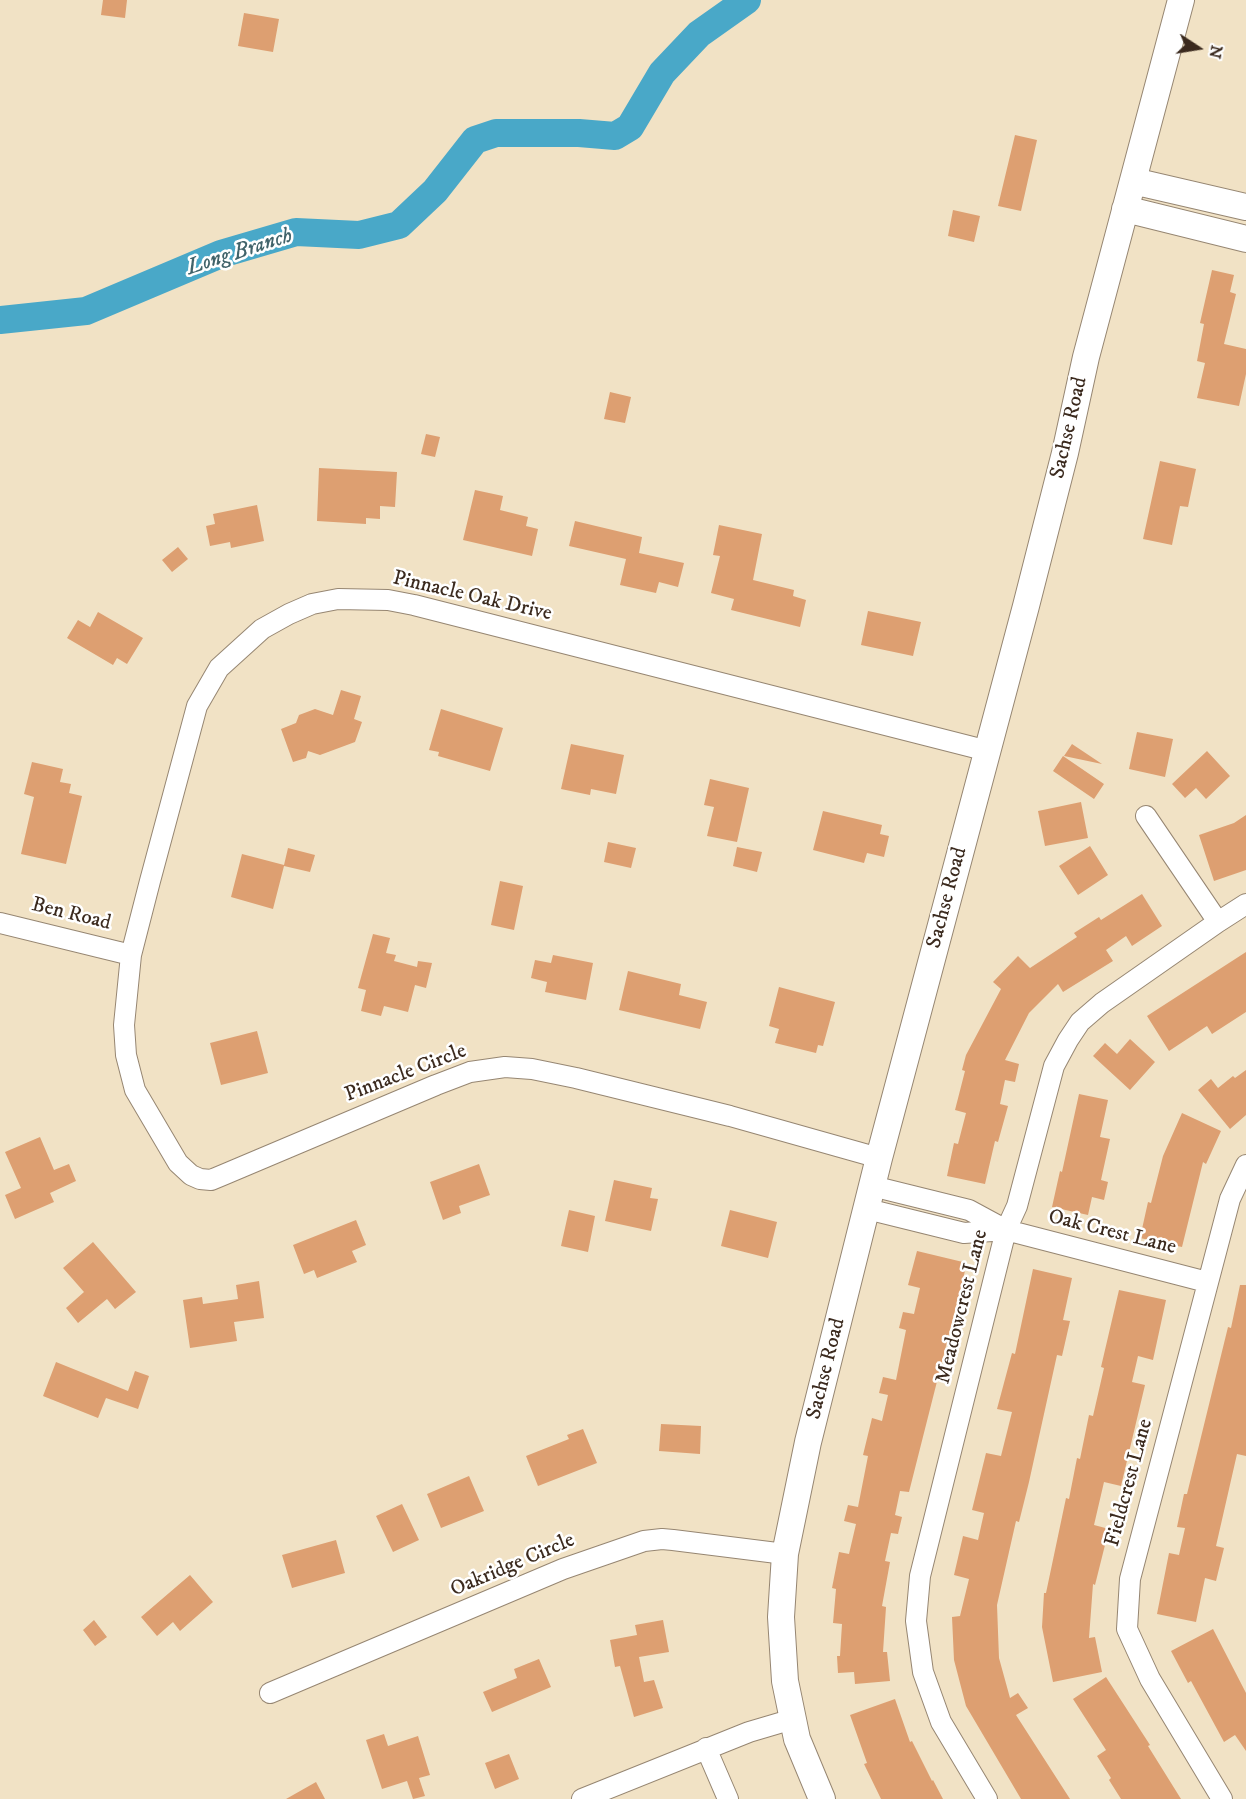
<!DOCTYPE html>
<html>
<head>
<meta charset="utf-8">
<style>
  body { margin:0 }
  #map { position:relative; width:1246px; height:1799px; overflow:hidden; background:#f1e2c5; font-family:"IM FELL DW Pica",serif }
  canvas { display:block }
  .north { position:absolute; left:1168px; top:18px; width:60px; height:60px; -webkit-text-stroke:4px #fff; paint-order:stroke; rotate:102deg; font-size:16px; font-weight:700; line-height:24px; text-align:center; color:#3b2a1e }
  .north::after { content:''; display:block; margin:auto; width:21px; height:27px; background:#3b2a1e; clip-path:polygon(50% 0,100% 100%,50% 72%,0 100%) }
</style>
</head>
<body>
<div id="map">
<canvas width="1246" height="1799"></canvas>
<div class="north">N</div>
</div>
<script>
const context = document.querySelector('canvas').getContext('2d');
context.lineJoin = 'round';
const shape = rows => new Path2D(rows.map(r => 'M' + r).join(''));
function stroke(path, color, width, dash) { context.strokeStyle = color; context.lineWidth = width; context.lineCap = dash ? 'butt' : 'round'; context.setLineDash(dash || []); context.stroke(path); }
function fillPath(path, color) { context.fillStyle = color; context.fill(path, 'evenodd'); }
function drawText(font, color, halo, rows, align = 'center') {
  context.font = font + ' "IM FELL DW Pica",serif'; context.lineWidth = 5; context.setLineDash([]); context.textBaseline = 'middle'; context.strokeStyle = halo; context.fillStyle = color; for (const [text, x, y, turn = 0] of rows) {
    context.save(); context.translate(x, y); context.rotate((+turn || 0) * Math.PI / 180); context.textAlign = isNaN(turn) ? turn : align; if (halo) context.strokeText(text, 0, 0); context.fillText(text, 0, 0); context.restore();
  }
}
const river = shape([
  [0,320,86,311,221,254,296,232,359,235,399,225,435,191,475,140,496,133,579,133,615,136,630,127,662,73,699,34,747,0]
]);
const building = shape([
  [103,0,127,0,125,18,101,15],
  [244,13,279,19,273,52,238,46],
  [1015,135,1037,140,1021,211,998,206],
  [953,210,980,216,974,242,948,236],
  [1212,270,1234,275,1230,292,1236,294,1224,344,1246,349,1246,374,1239,406,1197,398,1205,363,1197,361,1204,324,1200,323],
  [610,392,631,397,625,423,604,419],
  [426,434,440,437,435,457,421,454],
  [1160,461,1196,469,1188,507,1180,506,1172,545,1143,539],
  [319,468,397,472,395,507,380,506,380,519,366,518,366,524,317,521],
  [475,490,503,496,500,510,528,517,526,526,538,529,532,556,463,540],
  [257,505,264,541,231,548,230,542,210,546,206,526,215,524,213,514],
  [575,521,642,537,639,553,684,563,678,587,659,582,656,593,620,585,626,559,569,546],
  [719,525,762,534,753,580,794,590,793,596,806,600,800,627,731,610,734,599,711,593,720,556,713,555],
  [178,547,188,559,172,572,162,560],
  [868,611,921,622,913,656,861,645],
  [98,612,143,638,127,664,117,658,113,665,67,638,78,620,90,627],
  [341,690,361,696,354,719,362,722,355,742,320,755,308,751,306,758,293,762,281,729,296,723,299,715,315,709,333,715],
  [441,709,503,728,490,771,438,756,439,752,429,750],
  [1137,732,1173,739,1165,777,1129,769],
  [571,744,624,755,616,794,591,789,590,795,561,789],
  [1072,744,1102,764,1064,756],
  [1207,751,1230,776,1206,799,1196,788,1185,798,1172,784],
  [1063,756,1104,784,1094,799,1053,771],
  [32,762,63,769,60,782,71,784,69,793,82,796,66,864,21,854,34,797,24,794],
  [710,779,749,788,737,842,707,836,714,807,704,805],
  [1081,802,1088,838,1045,846,1038,811],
  [823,811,882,825,880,834,889,836,884,857,867,853,864,863,813,850],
  [1246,815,1246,870,1214,881,1199,835,1234,823],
  [608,842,636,848,631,868,604,862],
  [1090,846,1108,875,1078,895,1059,866],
  [737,847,762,852,757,872,733,866],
  [288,848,315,855,310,872,284,866,273,909,231,897,242,854,284,865],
  [500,881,523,886,514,930,491,925],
  [1142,894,1162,926,1132,946,1126,936,1106,950,1113,961,1063,992,1058,984,1029,1013,1005,1060,1019,1064,1015,1082,1005,1080,1000,1104,1008,1106,998,1142,995,1141,985,1184,947,1176,954,1143,958,1144,966,1113,955,1110,965,1071,962,1070,966,1055,1001,989,993,982,1018,956,1030,968,1077,937,1074,933,1099,917,1101,920],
  [373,934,390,938,386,953,396,955,394,961,417,967,418,961,432,963,426,988,415,985,408,1012,384,1006,381,1016,361,1011,366,990,358,988],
  [1246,952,1246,1012,1212,1034,1207,1026,1169,1051,1147,1016],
  [553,955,593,963,586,1000,545,992,547,982,531,978,535,960,551,963],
  [628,971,681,984,679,995,707,1002,700,1029,619,1010],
  [779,987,835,1002,823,1046,818,1045,816,1053,775,1043,779,1029,769,1026],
  [257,1031,268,1073,221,1085,210,1043],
  [1130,1039,1155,1062,1130,1090,1093,1056,1105,1043,1117,1054],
  [1246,1070,1246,1115,1230,1129,1198,1090,1211,1079,1218,1088,1233,1076,1235,1078],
  [1079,1094,1108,1100,1100,1137,1110,1139,1101,1180,1108,1182,1104,1200,1092,1197,1088,1215,1052,1207,1060,1171,1062,1172],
  [1182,1113,1221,1131,1206,1164,1203,1162,1182,1247,1140,1238,1148,1202,1151,1203,1163,1156],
  [40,1137,54,1170,69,1164,76,1181,50,1193,54,1202,15,1219,5,1195,21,1188,5,1152],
  [479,1164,490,1195,459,1206,461,1213,443,1220,430,1182],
  [614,1180,652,1188,650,1198,658,1199,651,1231,605,1221],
  [569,1210,595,1216,588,1252,561,1246],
  [730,1210,777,1222,768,1258,721,1246],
  [356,1220,366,1245,352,1251,357,1262,317,1278,314,1270,304,1274,293,1245],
  [93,1242,136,1292,115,1309,107,1299,78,1323,66,1308,84,1292,63,1268],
  [917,1251,967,1263,909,1492,900,1491,895,1515,902,1517,898,1534,891,1533,885,1561,890,1562,882,1606,886,1607,883,1652,887,1652,890,1681,855,1684,854,1672,838,1673,837,1656,840,1656,842,1624,833,1623,836,1589,832,1588,839,1552,849,1554,856,1524,844,1521,848,1505,858,1507,868,1456,863,1455,872,1418,882,1421,888,1395,879,1393,883,1377,896,1380,906,1330,899,1328,903,1312,914,1314,920,1288,908,1285],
  [1033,1269,1072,1278,1063,1320,1070,1321,1062,1356,1057,1355,1029,1482,1019,1522,1016,1521,997,1605,999,1658,1010,1698,1018,1693,1028,1708,1016,1715,1070,1799,1021,1799,966,1706,954,1660,952,1617,960,1616,969,1579,954,1575,963,1536,978,1540,984,1513,972,1510,986,1453,1001,1456,1012,1412,997,1409,1012,1353,1015,1354],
  [259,1281,264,1318,234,1322,237,1341,190,1348,183,1300,202,1297,203,1304,238,1299,236,1285],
  [1240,1285,1246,1285,1246,1456,1237,1454,1216,1546,1224,1548,1216,1581,1205,1578,1196,1622,1157,1614,1169,1553,1179,1555,1185,1528,1177,1527,1184,1494,1187,1494,1228,1327,1231,1328],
  [1119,1290,1166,1300,1153,1360,1138,1356,1132,1382,1145,1385,1121,1486,1104,1482,1094,1525,1109,1529,1095,1585,1093,1584,1089,1638,1095,1637,1102,1672,1053,1682,1042,1627,1044,1593,1046,1593,1066,1498,1069,1499,1077,1458,1080,1459,1089,1415,1093,1416,1104,1368,1101,1367],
  [56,1362,128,1391,135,1371,149,1376,138,1409,106,1398,98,1418,43,1396],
  [661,1424,701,1426,700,1454,659,1451],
  [583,1429,597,1463,538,1486,526,1456,569,1439,567,1435],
  [469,1476,484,1511,441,1528,427,1494],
  [402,1504,419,1540,393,1552,376,1516],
  [336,1540,345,1573,292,1588,282,1555],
  [190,1575,213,1602,180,1631,173,1622,157,1636,141,1617],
  [94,1620,107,1637,95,1646,83,1630],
  [663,1620,669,1652,639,1657,644,1682,654,1680,663,1708,634,1717,620,1666,615,1667,610,1640,637,1635,635,1625],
  [1213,1629,1246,1693,1246,1751,1235,1735,1224,1742,1191,1681,1188,1683,1171,1651],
  [539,1659,551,1687,492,1712,483,1692,517,1678,514,1669],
  [1106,1677,1150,1745,1148,1746,1181,1799,1121,1799,1109,1780,1111,1778,1097,1756,1106,1750,1073,1699],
  [895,1699,910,1742,912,1741,932,1781,933,1780,943,1799,881,1799,864,1764,867,1763,850,1715],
  [384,1734,388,1746,418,1736,430,1775,419,1778,425,1796,413,1799,407,1781,382,1789,366,1740],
  [509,1754,519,1779,495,1789,485,1763],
  [316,1782,325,1799,286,1799]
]);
const minor = shape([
  [1146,816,1218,922],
  [0,923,131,955],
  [879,1158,730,1116,576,1078,532,1069,505,1067,470,1072,436,1085,223,1175,211,1180,200,1179,191,1175,178,1163,135,1090,126,1055,124,1025,131,955,150,881,197,706,219,668,262,629,289,614,312,604,338,599,388,600,414,605,988,751],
  [872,1186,969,1210,1006,1230,1207,1282],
  [867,1209,964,1233,1006,1230],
  [270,1693,563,1569,644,1541,662,1539,673,1540,785,1554],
  [706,1748,728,1799],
  [582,1799,749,1732,793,1719],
  [987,1799,941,1722,923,1672,916,1621,920,1576,1006,1230,1017,1206,1054,1066,1068,1040,1080,1022,1102,1003,1218,922,1246,904],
  [1222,1799,1150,1679,1127,1629,1130,1579,1230,1199,1246,1165]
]);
const major = shape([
  [1133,181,1246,207],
  [1125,209,1246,239],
  [822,1799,797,1739,785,1681,781,1617,785,1554,808,1442,879,1158,1026,606,1065,453,1086,357,1181,0]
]);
const streetNames = [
  ["Sachse Road",1070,428,-77],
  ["Pinnacle Oak Drive",472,597,13],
  ["Sachse Road",948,898,-75],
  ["Ben Road",71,915,14],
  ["Pinnacle Circle",406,1074,-21],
  ["Oak Crest Lane",1112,1233,14],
  ["Meadowcrest Lane",963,1307,-76],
  ["Sachse Road",827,1369,-76],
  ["Fieldcrest Lane",1130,1483,-75],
  ["Oakridge Circle",513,1566,-23]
];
const waterNames = [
  ["Long Branch",240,253,-18]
];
stroke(river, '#49a8c8', 28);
fillPath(building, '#dd9f71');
stroke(minor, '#968672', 22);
stroke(major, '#968672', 28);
stroke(minor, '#fff', 20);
stroke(major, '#fff', 26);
drawText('21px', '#3b2a1e', '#fff', streetNames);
drawText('italic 22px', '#41636a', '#fff', waterNames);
</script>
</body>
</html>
